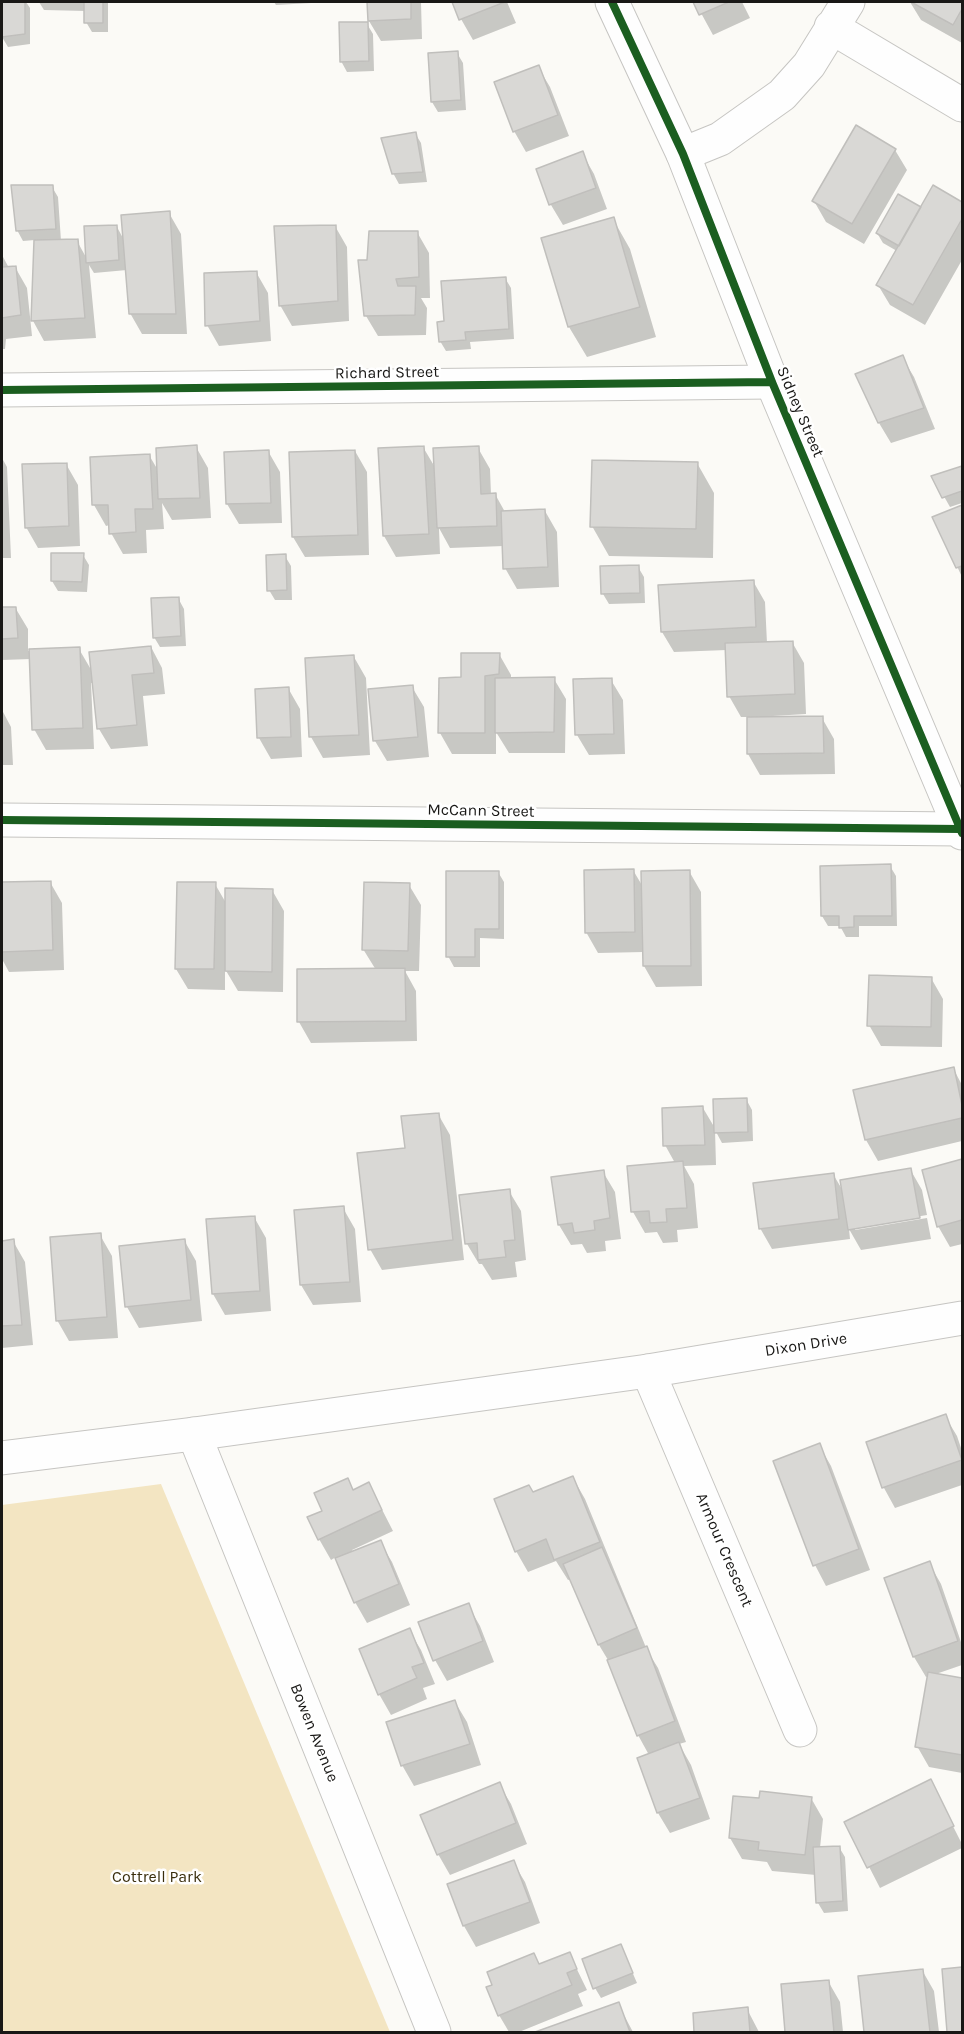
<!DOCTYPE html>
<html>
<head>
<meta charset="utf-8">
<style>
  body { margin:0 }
  #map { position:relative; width:964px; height:2034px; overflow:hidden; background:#fbfaf6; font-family:Karla,sans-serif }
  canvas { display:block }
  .frame { position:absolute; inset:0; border:3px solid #191816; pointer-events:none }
</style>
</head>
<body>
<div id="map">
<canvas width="964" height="2034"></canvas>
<div class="frame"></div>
</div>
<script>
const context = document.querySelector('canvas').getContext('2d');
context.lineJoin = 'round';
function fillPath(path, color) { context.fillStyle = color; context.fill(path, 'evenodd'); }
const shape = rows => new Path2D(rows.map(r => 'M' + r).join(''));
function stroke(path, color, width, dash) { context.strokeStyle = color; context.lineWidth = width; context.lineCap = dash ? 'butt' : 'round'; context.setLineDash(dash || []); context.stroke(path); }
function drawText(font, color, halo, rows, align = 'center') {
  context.font = font + ' Karla,sans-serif'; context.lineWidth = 5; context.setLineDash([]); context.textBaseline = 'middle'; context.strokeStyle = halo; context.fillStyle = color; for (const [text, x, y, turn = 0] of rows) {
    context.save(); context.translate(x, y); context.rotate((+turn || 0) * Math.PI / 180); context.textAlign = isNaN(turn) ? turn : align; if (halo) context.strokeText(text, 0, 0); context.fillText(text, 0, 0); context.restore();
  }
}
const green = shape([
  [161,1484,390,2032,2,2032,2,1505]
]);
const shadow = shape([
  [2,2,26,2,30,8,30,44,8,47,2,37],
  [39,2,108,2,108,32,92,32,86,22,86,11,44,10],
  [120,2,164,2,121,3],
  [274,2,329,2,276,5],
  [368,2,421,2,422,39,381,41,369,21],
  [454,2,507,2,516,23,473,40,461,19],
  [695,2,742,2,750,18,713,35],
  [910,2,962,2,962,43,921,20],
  [367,24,373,34,374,71,347,72,341,61],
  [457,53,463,63,466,110,438,112,432,102],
  [538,67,550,87,569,136,526,152,514,131],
  [415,133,421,143,427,182,399,184,393,173],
  [895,150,907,170,864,244,826,222,814,201],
  [582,153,594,174,607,209,563,225,551,205,538,170],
  [52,187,58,197,61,241,77,241,87,259,117,227,124,240,169,213,181,234,187,334,142,334,130,313,127,270,94,273,89,265,96,338,44,341,32,319,35,240,23,241,17,230],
  [934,188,962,204,962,260,925,325,890,305,878,285,897,251,883,243,877,233,921,210],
  [613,219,630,249,656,337,587,357,569,327,543,239],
  [335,226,347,247,349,321,292,326,280,305],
  [417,232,429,253,430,298,421,298,427,308,426,335,378,336,366,316,368,261],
  [2,255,9,268,15,267,27,288,32,336,6,339,5,349,2,349],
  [256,272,268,293,271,341,219,346,207,325],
  [505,278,511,288,514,339,470,342,471,349,446,351,440,341,445,322],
  [902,357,914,377,935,429,891,443,879,423,857,375],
  [196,447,208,468,211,518,172,520,162,503,164,529,146,530,147,553,123,554,111,533,110,525,106,526,94,505,149,455,159,472],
  [423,447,436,469,478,448,490,469,491,495,495,494,505,512,545,511,557,532,559,587,517,589,505,568,504,546,450,548,439,528,440,554,396,557,384,536],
  [268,451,280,472,282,523,239,524,227,504],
  [355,451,367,472,369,555,305,557,293,537],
  [2,458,7,467,11,558,2,558],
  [697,463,714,493,713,558,609,556,592,526],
  [66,464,78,485,80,546,38,548,26,527],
  [962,467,962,503,950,507,933,477],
  [962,507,962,577,934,517],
  [83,555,89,565,87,592,58,591,52,581],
  [285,556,291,566,292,600,275,600,269,590],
  [638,567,644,577,645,603,609,604,603,594],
  [753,581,765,602,767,643,792,642,804,663,806,714,773,716,774,719,822,718,834,739,835,774,760,775,748,754,748,717,741,717,729,696,727,650,674,652,662,632],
  [178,598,184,609,186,646,160,647,154,637],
  [2,609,16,609,28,629,28,651,79,649,93,673,151,647,162,668,165,694,143,696,148,746,111,749,99,729,94,683,91,683,94,749,46,750,34,729,31,659,2,660],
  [499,654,511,675,511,679,554,679,566,699,565,753,509,753,496,732,496,754,452,754,440,733,462,679],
  [354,657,366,678,370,755,323,758,311,737],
  [611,680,623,700,625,754,589,755,577,735],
  [412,687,424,707,429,757,387,761,375,741],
  [288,688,300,709,302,757,271,759,259,738,257,690],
  [2,710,11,727,13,765,2,765],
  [890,866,896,876,897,926,859,926,859,937,846,937,840,926,828,926,822,916],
  [633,870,643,887,689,871,701,892,702,986,656,987,644,966,644,952,598,953,586,932],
  [498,872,504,882,504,939,480,938,480,967,454,967,448,956],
  [50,882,62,903,64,970,9,972,2,959,2,884],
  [215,884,226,903,272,890,284,911,283,992,238,991,225,969,225,990,188,989,176,969],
  [409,885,421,905,419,971,405,971,416,991,417,1041,311,1043,299,1022,376,970,363,949],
  [931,978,943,999,942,1047,881,1046,869,1025],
  [953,1068,962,1085,962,1141,878,1161,866,1140,855,1092],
  [746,1099,752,1110,753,1141,722,1143,715,1130,716,1165,684,1166,694,1184,698,1228,677,1230,678,1242,663,1243,657,1232,645,1233,633,1212,629,1167,675,1163,665,1145,703,1108,716,1130],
  [438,1114,450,1135,464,1260,382,1270,370,1249,406,1149],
  [962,1161,962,1244,950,1247,938,1226,924,1171],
  [910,1169,922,1190,927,1215,855,1227,855,1230,927,1218,931,1239,861,1250,849,1229,850,1239,772,1249,760,1228,833,1174,843,1191],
  [603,1172,615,1192,621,1239,605,1241,606,1251,587,1253,582,1244,571,1245,559,1225],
  [509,1191,521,1211,526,1260,515,1262,517,1277,492,1280,482,1264,479,1264,467,1244],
  [343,1208,355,1229,361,1302,313,1305,301,1285],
  [254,1217,266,1238,271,1311,225,1315,213,1294],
  [100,1235,112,1256,118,1338,69,1341,57,1320],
  [184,1240,196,1261,202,1321,139,1328,127,1307],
  [13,1241,25,1262,33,1345,2,1348,2,1242],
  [945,1416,957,1436,962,1451,962,1485,895,1508,884,1488,868,1443],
  [819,1445,831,1466,870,1570,826,1586,815,1565],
  [573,1478,585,1499,647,1650,658,1668,686,1742,679,1744,691,1765,710,1819,670,1833,658,1813,639,1759,649,1755,638,1735,611,1665,599,1645,571,1579,568,1580,556,1561,528,1572,516,1551,533,1494],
  [347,1480,354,1491,369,1484,393,1531,352,1550,353,1552,380,1542,392,1562,410,1605,367,1623,355,1602,336,1557,331,1560,319,1539,324,1511],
  [929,1563,941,1584,962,1645,962,1665,933,1675,962,1680,962,1773,929,1767,917,1746,929,1676,926,1677,914,1657],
  [468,1605,480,1626,494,1662,447,1681,435,1660],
  [409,1630,421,1650,435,1684,423,1688,427,1699,391,1715,379,1694],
  [455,1702,467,1722,481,1765,414,1786,402,1765],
  [930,1781,962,1844,962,1848,880,1888,846,1822],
  [499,1784,511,1804,527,1844,450,1875,438,1854],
  [811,1798,823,1819,820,1848,839,1847,845,1857,848,1911,824,1913,818,1903,816,1875,772,1871,767,1862,742,1859,730,1838,760,1800],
  [513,1862,525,1882,540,1923,476,1947,464,1926,449,1885],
  [621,1946,637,1983,601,1998,595,1988],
  [569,1953,587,1990,578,1994,583,2006,519,2032,509,2032,499,2015,540,1966],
  [962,1969,962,2032,948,2032,944,1970],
  [922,1970,934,1991,939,2032,866,2032,860,1977],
  [828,1981,840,2002,843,2032,787,2032,782,1985],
  [618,2004,633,2032,539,2032],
  [747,2009,759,2032,696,2032,694,2014]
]);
const building = shape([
  [2,2,25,2,25,34,2,37,2,2],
  [84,2,103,2,103,23,84,23,84,2],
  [367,2,411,2,411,19,368,21,367,2],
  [452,2,505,2,459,20,452,2],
  [693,2,729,2,699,15,693,2],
  [911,2,962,2,962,9,953,25,911,2],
  [339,22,368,22,369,61,340,62,339,22],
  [458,51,461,100,431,102,428,53,458,51],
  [539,65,558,115,513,132,494,82,539,65],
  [856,125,896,149,852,224,812,201,856,125],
  [416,132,423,172,392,174,381,138,416,132],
  [583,151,596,188,549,205,536,169,583,151],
  [11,185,53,185,56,229,16,231,11,185],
  [933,185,962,202,962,219,913,305,876,285,933,185],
  [898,194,921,207,899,246,876,233,898,194],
  [170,211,176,314,129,314,121,215,170,211],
  [614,217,640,307,568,327,541,238,614,217],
  [117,225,119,260,86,263,84,226,117,225],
  [336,225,338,301,279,306,274,226,336,225],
  [369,231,418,231,419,277,396,279,398,286,416,286,415,315,364,316,358,260,367,260,369,231],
  [78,239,85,318,31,321,34,240,78,239],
  [16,266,21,315,2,318,2,267,16,266],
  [257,271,260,321,205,326,204,273,257,271],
  [506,277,509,329,465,332,466,340,439,342,437,322,444,321,441,281,506,277],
  [903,355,924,408,878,423,855,374,903,355],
  [197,445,200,498,158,499,156,448,197,445],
  [424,446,429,534,383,536,378,448,424,446],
  [479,446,481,494,496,493,497,526,437,528,433,448,479,446],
  [269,450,271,503,226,504,224,452,269,450],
  [355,450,358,535,292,537,289,452,355,450],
  [150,454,153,509,135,509,136,532,109,534,108,505,92,505,90,457,150,454],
  [592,460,698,462,696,529,590,527,592,460],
  [67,463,69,526,25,528,22,464,67,463],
  [962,466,962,491,942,498,931,476,962,466],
  [962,505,962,566,956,568,932,517,962,505],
  [545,509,548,567,503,569,501,511,545,509],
  [51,553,84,553,82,582,51,581,51,553],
  [286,554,287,590,267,591,266,555,286,554],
  [639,565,640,593,601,594,600,566,639,565],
  [754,580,756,627,661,632,658,585,754,580],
  [179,597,181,636,153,638,151,598,179,597],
  [2,607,16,607,18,638,2,639,2,607],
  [793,641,795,694,727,697,725,643,793,641],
  [151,646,154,673,132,675,137,725,97,729,89,652,151,646],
  [80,647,83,728,32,730,29,649,80,647],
  [461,653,500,653,499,674,485,676,485,733,438,733,439,678,461,677,461,653],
  [354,655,359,735,309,737,305,658,354,655],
  [555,677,554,732,495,733,495,678,555,677],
  [612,678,614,734,575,735,573,679,612,678],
  [413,685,418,737,373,741,368,689,413,685],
  [289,687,291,737,257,738,255,689,289,687],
  [823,716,824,753,747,754,747,717,823,716],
  [891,864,892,916,854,916,854,927,839,928,839,916,821,916,820,866,891,864],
  [634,869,635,932,585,933,584,870,634,869],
  [690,870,691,966,643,966,641,871,690,870],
  [446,871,499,871,499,929,475,929,475,957,446,957,446,871],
  [51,881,53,950,2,952,2,882,51,881],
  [177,882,216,882,214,969,175,969,177,882],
  [364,882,410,883,408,951,362,950,364,882],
  [225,888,273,889,272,972,225,971,225,888],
  [405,968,406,1021,297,1022,297,969,405,968],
  [869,975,932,977,931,1027,867,1026,869,975],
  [954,1067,962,1105,962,1118,865,1140,853,1090,954,1067],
  [747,1098,748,1132,714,1133,713,1099,747,1098],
  [703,1106,705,1145,663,1146,662,1108,703,1106],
  [439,1113,453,1240,368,1250,357,1153,405,1148,401,1116,439,1113],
  [962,1159,962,1220,937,1227,922,1170,962,1159],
  [683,1161,687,1208,666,1209,667,1222,650,1223,649,1211,631,1212,627,1166,683,1161],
  [911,1168,920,1218,848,1230,840,1180,911,1168],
  [604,1170,610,1218,594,1221,595,1230,574,1233,572,1223,558,1225,551,1177,604,1170],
  [834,1173,839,1219,759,1229,753,1183,834,1173],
  [510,1189,515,1240,504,1241,506,1257,478,1260,477,1243,465,1244,459,1195,510,1189],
  [344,1206,350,1282,300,1285,294,1210,344,1206],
  [255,1216,260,1291,212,1294,206,1219,255,1216],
  [101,1233,107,1317,56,1321,50,1237,101,1233],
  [14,1239,22,1325,2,1326,2,1241,14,1239],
  [185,1239,191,1300,125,1307,119,1246,185,1239],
  [946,1414,962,1460,882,1488,866,1442,946,1414],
  [820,1443,859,1549,813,1566,773,1461,820,1443],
  [573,1476,600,1542,554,1560,546,1539,515,1552,494,1499,529,1485,533,1492,573,1476],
  [348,1478,353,1490,369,1482,382,1510,318,1540,307,1517,322,1511,314,1493,348,1478],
  [381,1540,399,1584,354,1603,335,1558,381,1540],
  [602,1547,637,1628,598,1645,563,1564,602,1547],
  [930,1561,958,1641,913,1657,884,1578,930,1561],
  [469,1603,483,1641,433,1661,418,1622,469,1603],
  [410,1628,424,1663,412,1667,417,1678,378,1695,359,1649,410,1628],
  [647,1646,675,1721,637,1736,607,1660,647,1646],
  [928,1672,962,1678,962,1755,915,1747,928,1672],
  [455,1700,470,1744,401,1766,386,1722,455,1700],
  [679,1742,700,1798,657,1813,637,1758,679,1742],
  [931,1779,954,1826,867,1868,844,1822,931,1779],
  [500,1782,516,1823,437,1855,420,1815,500,1782],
  [760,1791,812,1797,805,1855,758,1850,759,1842,729,1838,733,1796,759,1798,760,1791],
  [840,1846,843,1901,816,1903,813,1847,840,1846],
  [514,1860,530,1902,463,1926,447,1884,514,1860],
  [621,1944,633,1973,593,1989,582,1959,621,1944],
  [570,1952,577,1969,567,1973,572,1985,498,2016,486,1987,492,1985,487,1972,534,1953,539,1964,570,1952],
  [962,1967,962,2032,947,2032,942,1969,962,1967],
  [923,1969,930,2032,864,2032,858,1976,923,1969],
  [829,1980,834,2032,785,2032,781,1984,829,1980],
  [619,2002,630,2032,535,2032,619,2002],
  [748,2007,750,2032,694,2032,693,2013,748,2007]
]);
const street = shape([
  [831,27,962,105],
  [683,154,720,139,782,95,809,65,848,2],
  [2,390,772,382],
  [2,820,961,829],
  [648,1371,800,1730],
  [194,1434,434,2032]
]);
const secondary = shape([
  [612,2,683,154,772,382,962,833],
  [2,1458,194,1434,648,1371,962,1318]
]);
const cycleway = shape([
  [612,2,683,154,772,382,962,833],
  [2,390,772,382],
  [2,820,961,829]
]);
const streetNames = [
  ["Richard Street",387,373,-1],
  ["Sidney Street",800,412,67],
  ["McCann Street",481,811,1],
  ["Dixon Drive",806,1345,-9],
  ["Armour Crescent",724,1550,67],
  ["Bowen Avenue",314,1733,68]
];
const parkNames = [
  ["Cottrell Park",157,1877]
];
fillPath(green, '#f3e5c2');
fillPath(shadow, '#0003');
fillPath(building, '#d9d8d5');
stroke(building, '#c0bfbc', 1.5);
stroke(street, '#c6c5c2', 35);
stroke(secondary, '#c6c5c2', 35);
stroke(street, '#fefefe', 33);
stroke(secondary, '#fefefe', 33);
stroke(cycleway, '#1b5e20', 8);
drawText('16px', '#191816', '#fff', streetNames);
drawText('16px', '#3a2e0d', '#fff', parkNames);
</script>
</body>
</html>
